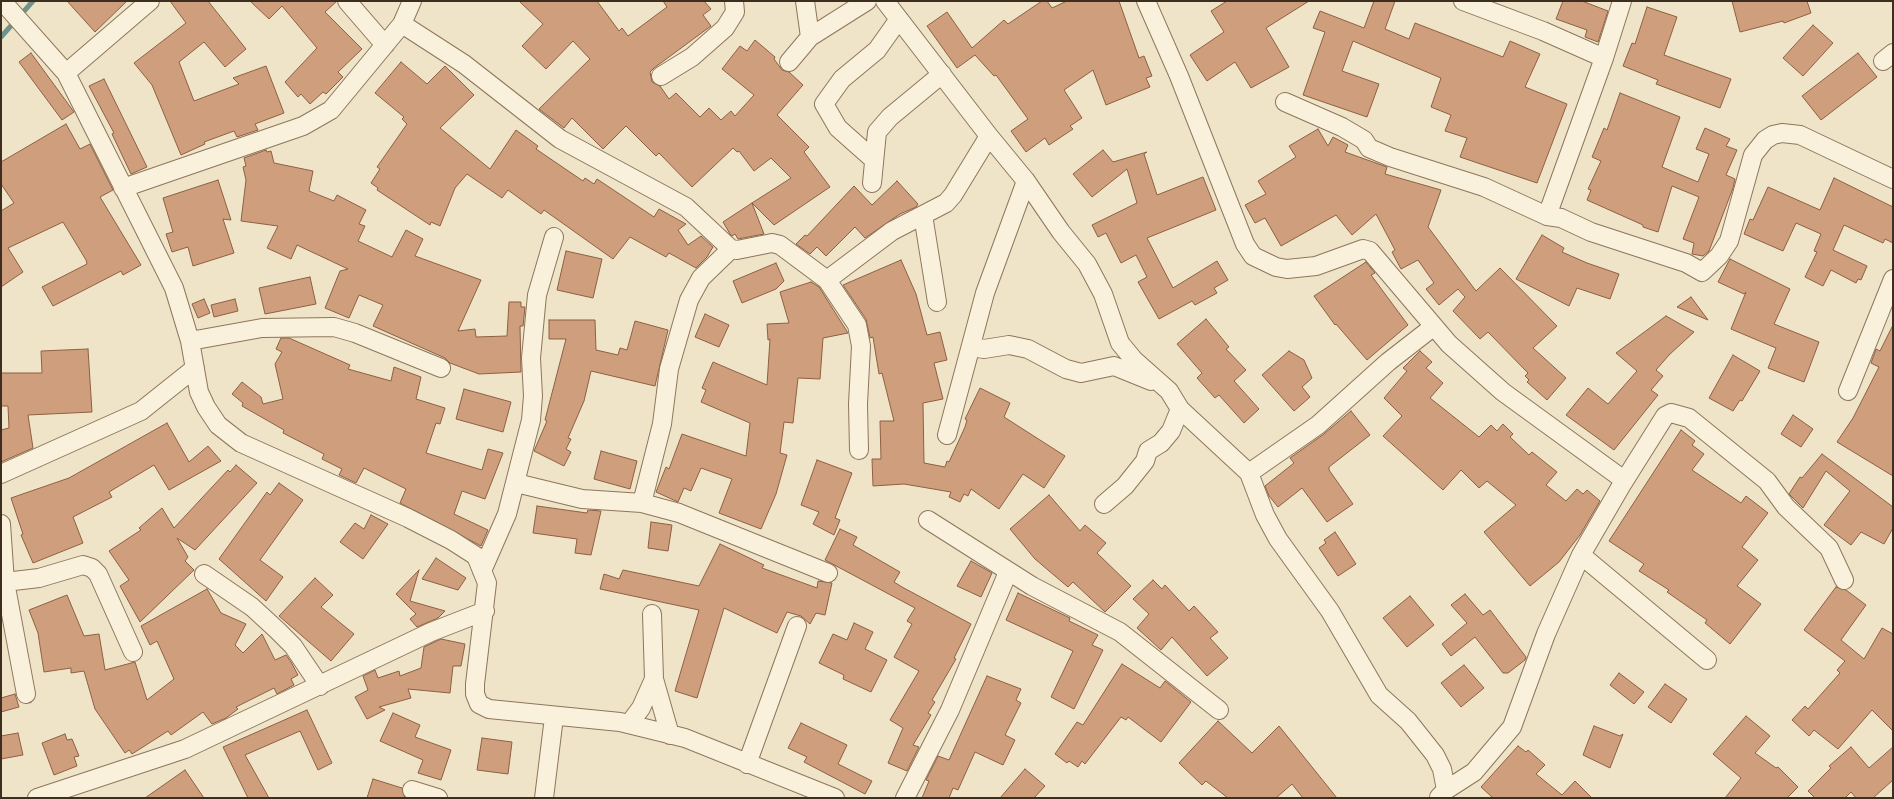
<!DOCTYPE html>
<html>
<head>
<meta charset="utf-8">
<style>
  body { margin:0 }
  #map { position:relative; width:1894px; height:799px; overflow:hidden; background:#f0e4c8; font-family:Spectral,serif }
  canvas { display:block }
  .frame { position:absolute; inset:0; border:2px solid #3d2e20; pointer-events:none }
</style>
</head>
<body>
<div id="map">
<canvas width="1894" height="799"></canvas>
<div class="frame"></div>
</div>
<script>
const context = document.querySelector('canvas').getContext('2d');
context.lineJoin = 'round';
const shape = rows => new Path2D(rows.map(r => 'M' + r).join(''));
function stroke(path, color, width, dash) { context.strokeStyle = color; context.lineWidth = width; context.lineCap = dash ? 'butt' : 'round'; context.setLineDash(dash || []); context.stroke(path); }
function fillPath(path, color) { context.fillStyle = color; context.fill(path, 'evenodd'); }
const stream = shape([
  [1,37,33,1]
]);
const building = shape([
  [67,1,127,1,95,32,67,1],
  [170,1,208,1,246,49,225,67,204,42,179,62,194,101,239,84,233,78,266,66,284,113,255,124,258,130,237,137,234,131,204,142,205,144,181,155,152,85,134,63,186,23,170,1],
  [250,1,337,1,325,12,362,49,338,72,343,77,326,94,323,92,310,104,301,94,298,97,285,82,317,48,282,6,269,19,250,1],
  [519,1,597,1,619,31,622,28,628,36,667,7,663,1,704,1,711,9,703,15,711,26,654,68,650,72,652,82,660,86,669,99,676,93,700,117,709,108,721,120,731,111,735,116,754,95,722,69,740,46,747,51,755,40,775,57,774,59,782,70,789,72,803,85,777,115,809,147,804,152,830,187,774,225,752,203,791,178,771,158,754,171,739,151,737,152,733,148,692,187,659,153,656,156,626,126,603,149,572,118,564,128,539,109,590,59,573,41,546,69,522,46,543,24,519,1],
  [1042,1,1047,1,1052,8,1067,1,1119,1,1139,58,1144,56,1152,76,1146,78,1150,87,1106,105,1093,70,1064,90,1082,118,1070,126,1073,129,1049,145,1045,138,1026,152,1011,131,1028,119,996,75,994,76,975,55,957,68,927,26,947,12,972,48,1004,20,1008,24,1042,1],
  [1227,1,1309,1,1266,28,1289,67,1251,88,1235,62,1207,81,1190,55,1224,32,1211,11,1227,1],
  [1374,1,1395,1,1385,29,1409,39,1415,23,1503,57,1510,41,1540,54,1525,87,1567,104,1537,183,1460,157,1467,138,1445,131,1451,115,1431,107,1441,78,1353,41,1342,71,1379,84,1367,117,1303,95,1325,32,1313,28,1320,11,1364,28,1374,1],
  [1563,1,1582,1,1608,11,1598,42,1585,37,1587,30,1556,19,1563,1],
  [1732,1,1807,1,1811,13,1784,23,1783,21,1740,32,1732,1],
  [1647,7,1677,17,1664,55,1731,79,1720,108,1656,84,1658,80,1623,66,1632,43,1635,44,1647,7],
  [1813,25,1833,43,1803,76,1783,58,1813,25],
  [31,53,74,112,62,120,19,62,31,53],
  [1858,53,1877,77,1821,120,1802,96,1858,53],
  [401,62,427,84,445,66,474,95,440,128,490,169,516,130,538,146,536,149,583,181,585,178,594,184,597,179,654,217,659,209,686,224,678,230,688,245,701,236,713,247,707,257,696,268,669,253,666,257,630,237,613,259,544,210,541,214,508,190,502,198,467,174,455,188,440,226,431,222,430,225,377,190,378,188,371,183,380,169,377,167,407,124,402,119,404,117,375,93,401,62],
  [104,79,147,167,131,174,112,134,114,133,89,86,104,79],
  [1620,93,1680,117,1662,167,1698,182,1709,154,1696,149,1705,128,1730,139,1726,146,1737,150,1726,175,1735,179,1733,188,1709,251,1703,256,1692,254,1694,243,1683,239,1699,197,1672,186,1658,232,1643,227,1643,225,1587,200,1591,190,1588,189,1601,161,1592,157,1604,128,1607,130,1620,93],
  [66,124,80,149,90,144,113,190,100,197,141,265,123,275,121,271,53,306,42,287,87,264,86,260,63,222,8,248,23,272,1,287,1,211,14,203,1,184,1,162,66,124],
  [1318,129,1328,146,1333,137,1348,145,1345,152,1387,167,1385,174,1441,190,1428,227,1476,291,1500,268,1557,326,1533,348,1566,378,1547,400,1527,382,1529,380,1525,376,1528,373,1488,332,1480,339,1453,311,1465,297,1458,289,1439,305,1426,289,1434,283,1418,260,1401,269,1392,252,1395,250,1376,214,1352,235,1336,215,1281,246,1265,218,1255,223,1245,205,1266,194,1258,181,1296,157,1289,146,1318,129],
  [266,150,267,152,271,151,274,163,313,171,309,191,334,201,337,195,366,210,359,224,365,226,358,241,392,257,406,230,423,239,415,256,481,280,458,331,475,329,476,337,507,336,509,302,521,302,521,307,525,307,523,326,520,326,521,372,479,374,450,363,445,358,373,326,383,305,359,295,349,318,325,308,340,271,348,269,297,245,291,259,267,248,278,226,241,221,246,180,243,167,246,166,244,158,266,150],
  [1103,150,1113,162,1147,152,1144,154,1157,195,1203,177,1216,210,1147,238,1173,288,1217,261,1228,280,1214,288,1217,293,1195,305,1192,301,1159,319,1138,282,1147,277,1136,255,1121,263,1106,233,1098,237,1092,225,1137,203,1127,169,1092,197,1073,174,1103,150],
  [1834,178,1893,207,1893,243,1885,239,1883,243,1844,225,1833,250,1867,266,1861,280,1858,279,1856,283,1831,270,1823,286,1805,277,1817,252,1814,251,1821,234,1796,223,1783,251,1744,234,1750,219,1753,220,1768,187,1820,210,1834,178],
  [218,180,231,220,223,219,234,253,193,266,188,247,172,252,166,234,173,232,163,198,218,180],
  [897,181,918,204,916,207,900,214,865,238,855,227,826,256,817,247,810,254,796,244,805,235,807,236,854,186,872,205,897,181],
  [752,203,764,234,738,239,735,234,732,236,730,234,723,222,752,203],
  [1542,235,1564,248,1562,252,1587,263,1619,274,1610,299,1577,288,1569,306,1516,279,1542,235],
  [566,251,602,259,593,298,557,290,566,251],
  [1730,259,1790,289,1774,324,1819,342,1804,382,1768,368,1776,348,1731,329,1746,292,1744,294,1718,282,1730,259],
  [901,260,916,294,927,335,940,332,947,360,934,363,943,399,923,403,924,463,945,467,947,461,949,462,965,427,967,420,965,419,980,388,1010,403,1004,417,1065,456,1044,488,1023,474,999,509,971,489,968,496,964,494,960,502,949,497,951,492,904,484,873,486,872,459,881,459,880,421,894,421,882,373,879,374,873,337,870,338,866,319,843,285,901,260],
  [1366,262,1375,273,1371,275,1408,325,1367,360,1336,324,1335,325,1314,296,1366,262],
  [776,263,784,281,776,289,742,303,733,281,776,263],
  [310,277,316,304,265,314,259,288,310,277],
  [811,282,819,287,848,333,823,338,820,379,798,378,793,423,784,422,780,453,787,455,776,494,761,529,719,513,732,479,701,468,691,491,684,488,678,502,656,492,666,467,669,469,682,434,746,456,750,423,701,402,706,390,702,388,713,362,767,385,770,339,768,340,767,324,789,323,780,292,811,282],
  [1691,297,1708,320,1677,307,1691,297],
  [204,299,210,313,198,318,192,304,204,299],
  [235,299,238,311,214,317,211,305,235,299],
  [705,314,729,325,719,347,695,337,705,314],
  [1666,316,1694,332,1669,355,1656,370,1663,376,1651,390,1658,395,1614,450,1566,415,1588,388,1608,404,1637,371,1616,353,1666,316],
  [1206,319,1229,347,1226,349,1246,370,1234,381,1259,409,1244,423,1219,395,1215,398,1197,378,1202,373,1177,344,1206,319],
  [549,320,595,320,596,350,618,355,620,348,627,350,635,321,668,330,655,386,591,371,584,401,568,438,571,439,566,449,571,452,564,466,534,451,547,421,545,420,566,339,549,339,549,320],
  [1893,325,1893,476,1837,442,1853,418,1879,367,1871,363,1876,349,1880,351,1893,325],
  [281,338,289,338,350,365,348,369,391,381,394,367,421,377,416,399,445,408,440,424,436,423,426,453,482,470,488,449,503,453,485,499,462,491,454,514,488,530,481,546,400,503,406,489,364,468,356,483,339,475,342,469,322,459,324,454,283,433,284,430,242,406,243,403,232,394,242,382,261,397,263,404,283,399,275,364,282,352,276,349,281,338],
  [88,349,92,412,28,415,33,448,1,462,1,430,9,428,8,406,1,406,1,373,42,373,41,351,88,349],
  [1289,351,1304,360,1312,378,1302,387,1310,397,1294,411,1262,375,1289,351],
  [1420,351,1432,362,1426,368,1443,383,1430,398,1479,437,1491,425,1497,431,1503,424,1513,434,1510,437,1529,455,1532,452,1557,472,1546,485,1566,501,1577,489,1583,494,1587,490,1600,501,1580,535,1559,562,1530,586,1484,532,1516,505,1487,481,1479,488,1461,470,1443,490,1383,436,1402,416,1384,398,1407,371,1403,368,1420,351],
  [1733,355,1760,371,1742,401,1740,400,1733,411,1709,398,1733,355],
  [464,389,511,402,503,432,456,419,464,389],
  [1351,411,1370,435,1329,467,1329,470,1353,504,1327,522,1302,488,1278,507,1269,496,1265,486,1294,463,1290,458,1324,434,1351,411],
  [1793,415,1813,429,1801,447,1781,434,1793,415],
  [167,423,189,462,208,446,221,461,169,490,154,465,109,492,112,497,73,517,83,543,33,563,21,535,23,534,11,498,69,478,167,423],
  [1681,430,1695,441,1692,445,1704,454,1692,470,1741,503,1746,496,1768,513,1742,547,1758,560,1737,586,1761,604,1730,644,1705,623,1707,620,1667,592,1669,590,1639,571,1644,564,1609,541,1681,430],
  [601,451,637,461,630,489,594,479,601,451],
  [1822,454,1893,507,1893,528,1884,544,1861,532,1851,545,1824,525,1850,491,1826,471,1803,508,1789,494,1800,477,1802,478,1822,454],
  [817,460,852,473,835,518,840,520,834,535,813,524,819,512,801,505,817,460],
  [236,465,257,483,195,550,177,538,188,557,185,561,194,570,140,622,120,586,129,580,109,551,141,530,139,528,162,508,174,528,228,470,230,472,236,465],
  [279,483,303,500,260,560,283,577,266,601,219,559,267,492,270,495,279,483],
  [1049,495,1080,531,1085,525,1106,543,1097,553,1131,586,1105,612,1073,582,1068,587,1035,559,1010,529,1049,495],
  [537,506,587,513,588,510,601,511,591,555,575,553,577,539,533,533,537,506],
  [371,515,388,524,363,559,340,542,355,523,364,529,371,515],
  [651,522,672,525,668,551,648,548,651,522],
  [840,529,857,537,853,545,900,572,894,582,902,587,971,624,954,658,956,659,932,700,935,702,928,713,931,715,913,745,919,747,907,771,888,763,903,728,890,720,919,671,894,657,912,624,907,621,915,608,825,560,840,529],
  [1335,532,1356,564,1338,576,1319,548,1326,543,1324,540,1335,532],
  [720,544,764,565,762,568,817,588,818,581,832,583,825,615,816,613,810,624,801,616,787,612,777,633,724,608,697,698,675,691,699,610,600,589,604,574,619,579,623,570,699,586,720,544],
  [436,558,466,578,458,590,422,579,436,558],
  [971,561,992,573,981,597,957,586,971,561],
  [419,570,410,601,445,611,438,618,417,627,410,619,416,614,396,594,419,570],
  [315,578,333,595,321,607,354,634,331,661,279,616,315,578],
  [1153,580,1162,589,1165,585,1189,611,1194,606,1218,632,1210,638,1228,658,1207,676,1172,637,1161,650,1137,628,1149,614,1133,599,1153,580],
  [1836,587,1846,590,1866,605,1841,640,1864,659,1882,628,1893,634,1893,731,1872,710,1838,749,1814,730,1809,736,1792,720,1805,706,1808,709,1840,673,1837,670,1845,661,1804,630,1836,587],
  [207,589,221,613,246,624,235,645,243,653,262,634,275,660,286,655,291,662,298,675,291,679,294,685,277,694,274,688,236,707,238,709,226,718,212,724,203,712,171,735,168,731,132,754,129,750,125,753,95,709,84,671,71,673,71,668,44,672,38,633,29,610,67,595,84,636,99,634,105,670,135,662,147,700,174,679,157,641,150,645,141,626,207,589],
  [1018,593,1070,618,1069,621,1098,635,1092,645,1103,650,1074,709,1051,697,1073,651,1006,620,1018,593],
  [1465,594,1483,615,1490,610,1526,657,1525,660,1508,673,1503,673,1475,637,1451,656,1442,644,1467,623,1451,605,1465,594],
  [1410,596,1434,625,1407,647,1383,618,1410,596],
  [854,623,873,632,865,649,887,660,871,692,843,679,844,675,819,663,833,634,847,640,854,623],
  [441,639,465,644,461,666,453,666,450,693,408,689,411,698,379,707,385,710,367,719,355,697,368,690,363,676,375,670,378,678,399,671,400,676,421,668,424,647,441,639],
  [1122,664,1160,688,1165,681,1191,702,1161,742,1128,717,1126,720,1121,717,1085,764,1082,761,1078,767,1069,761,1067,763,1055,754,1077,722,1083,725,1122,664],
  [1464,665,1484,688,1461,707,1441,683,1464,665],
  [1619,673,1644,692,1634,704,1610,685,1619,673],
  [987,676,1021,689,1016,700,1021,703,1005,735,1015,740,1003,765,975,752,958,790,953,788,949,798,922,798,929,781,926,780,938,756,949,760,987,676],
  [1665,684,1687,699,1671,723,1648,707,1665,684],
  [15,694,19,707,1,712,1,698,15,694],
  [307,710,332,763,318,770,300,731,245,755,269,798,248,798,223,747,307,710],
  [393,713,420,725,415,737,451,750,441,780,418,773,423,760,380,741,393,713],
  [1746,716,1770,736,1755,753,1776,768,1778,767,1798,787,1787,798,1725,798,1741,778,1713,754,1746,716],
  [1218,721,1252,753,1279,726,1337,798,1303,798,1292,784,1276,798,1228,798,1206,781,1202,785,1179,763,1218,721],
  [801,723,847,745,838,764,872,781,865,794,804,762,807,757,788,748,801,723],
  [1594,726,1620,736,1623,734,1610,768,1583,755,1594,726],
  [18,733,23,755,1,759,1,736,18,733],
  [65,734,67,740,72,739,79,756,74,757,77,766,54,775,42,743,65,734],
  [482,738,512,742,508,774,477,770,482,738],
  [1518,746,1526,752,1528,750,1545,765,1536,774,1562,795,1575,781,1592,798,1493,798,1481,787,1518,746],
  [1851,747,1869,768,1893,747,1893,780,1873,798,1856,798,1851,792,1845,798,1815,798,1808,791,1831,768,1829,766,1851,747],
  [1025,769,1045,786,1034,798,1000,798,1025,769],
  [185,770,204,798,145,798,185,770],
  [373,779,402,788,405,798,367,798,373,779]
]);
const minor = shape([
  [2,1,66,73,174,288,190,341,199,392,206,407,218,425,241,443,408,518,451,540,476,556,487,583,475,684,475,694,479,704,489,709,620,722,685,738,835,798],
  [347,1,385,45],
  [805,1,810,37],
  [885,1,989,136,1026,181,1061,232,1087,264,1103,294,1120,343,1134,360,1169,391,1180,409,1249,473,1265,515,1278,539,1330,611,1379,695,1408,721,1435,755,1442,769,1446,790],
  [1146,1,1179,76,1245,244,1253,256,1276,267,1287,269,1316,266,1363,249,1370,251,1449,344,1503,392,1624,480],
  [1463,1,1543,31,1604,58],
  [402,24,464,64,560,139,686,207,731,249,737,250,772,243,780,245,827,280,857,325,861,346,858,404,859,450],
  [1883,61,1893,53],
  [789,62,810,37,867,1],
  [66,73,150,1],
  [661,76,692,57,725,28,735,12,734,1],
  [1285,102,1342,127,1364,140,1369,148,1390,157,1484,187,1547,216,1561,218,1591,232,1686,263,1702,272,1719,256,1729,241,1753,155,1765,140,1773,135,1782,133,1800,135,1893,179],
  [873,159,838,128,824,104,842,79,877,50,899,19],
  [872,183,877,132,890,117,942,74],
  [123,188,303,126,331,110,402,24,412,1],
  [923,215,937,302],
  [1547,216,1604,58,1622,1],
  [827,280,892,231,946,203,953,195,989,136],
  [190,341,262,328,334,327,355,333,441,368],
  [972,347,984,349,1009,345,1028,349,1066,369,1081,373,1114,366,1151,381],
  [1848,391,1893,279],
  [947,435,985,293,1026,181],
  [1249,473,1318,425,1388,362,1433,327],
  [1,474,141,411,195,368],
  [516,483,582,499,642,503,679,513,828,573],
  [642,503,662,424,669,369,689,300,701,278,731,249],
  [1104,504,1125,486,1145,461,1148,451,1161,443,1171,431,1180,409],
  [928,520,1032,586,1120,632,1219,710],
  [1,524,5,582,26,694],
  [1581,555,1707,660],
  [482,571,507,514,531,420,533,396,531,358,537,295,554,237],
  [204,574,252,607,277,630,293,646,320,686],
  [5,582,39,578,83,565,92,568,98,574,133,652],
  [652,614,654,679,670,735],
  [629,724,641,708,654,679],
  [747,764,797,626],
  [412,790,438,798],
  [1439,797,1446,790,1474,772,1512,727,1546,634,1581,555,1621,486,1665,416,1671,413,1689,418,1767,481,1786,507,1829,548,1844,580],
  [37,798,185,749,431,632,485,611],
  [544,798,554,717],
  [905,798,950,710,1008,572]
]);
stroke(stream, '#6f938a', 5);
fillPath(building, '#cf9f7d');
stroke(building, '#8d5f41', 1);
stroke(minor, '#8d765c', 20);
stroke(minor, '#faf1dc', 18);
</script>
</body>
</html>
